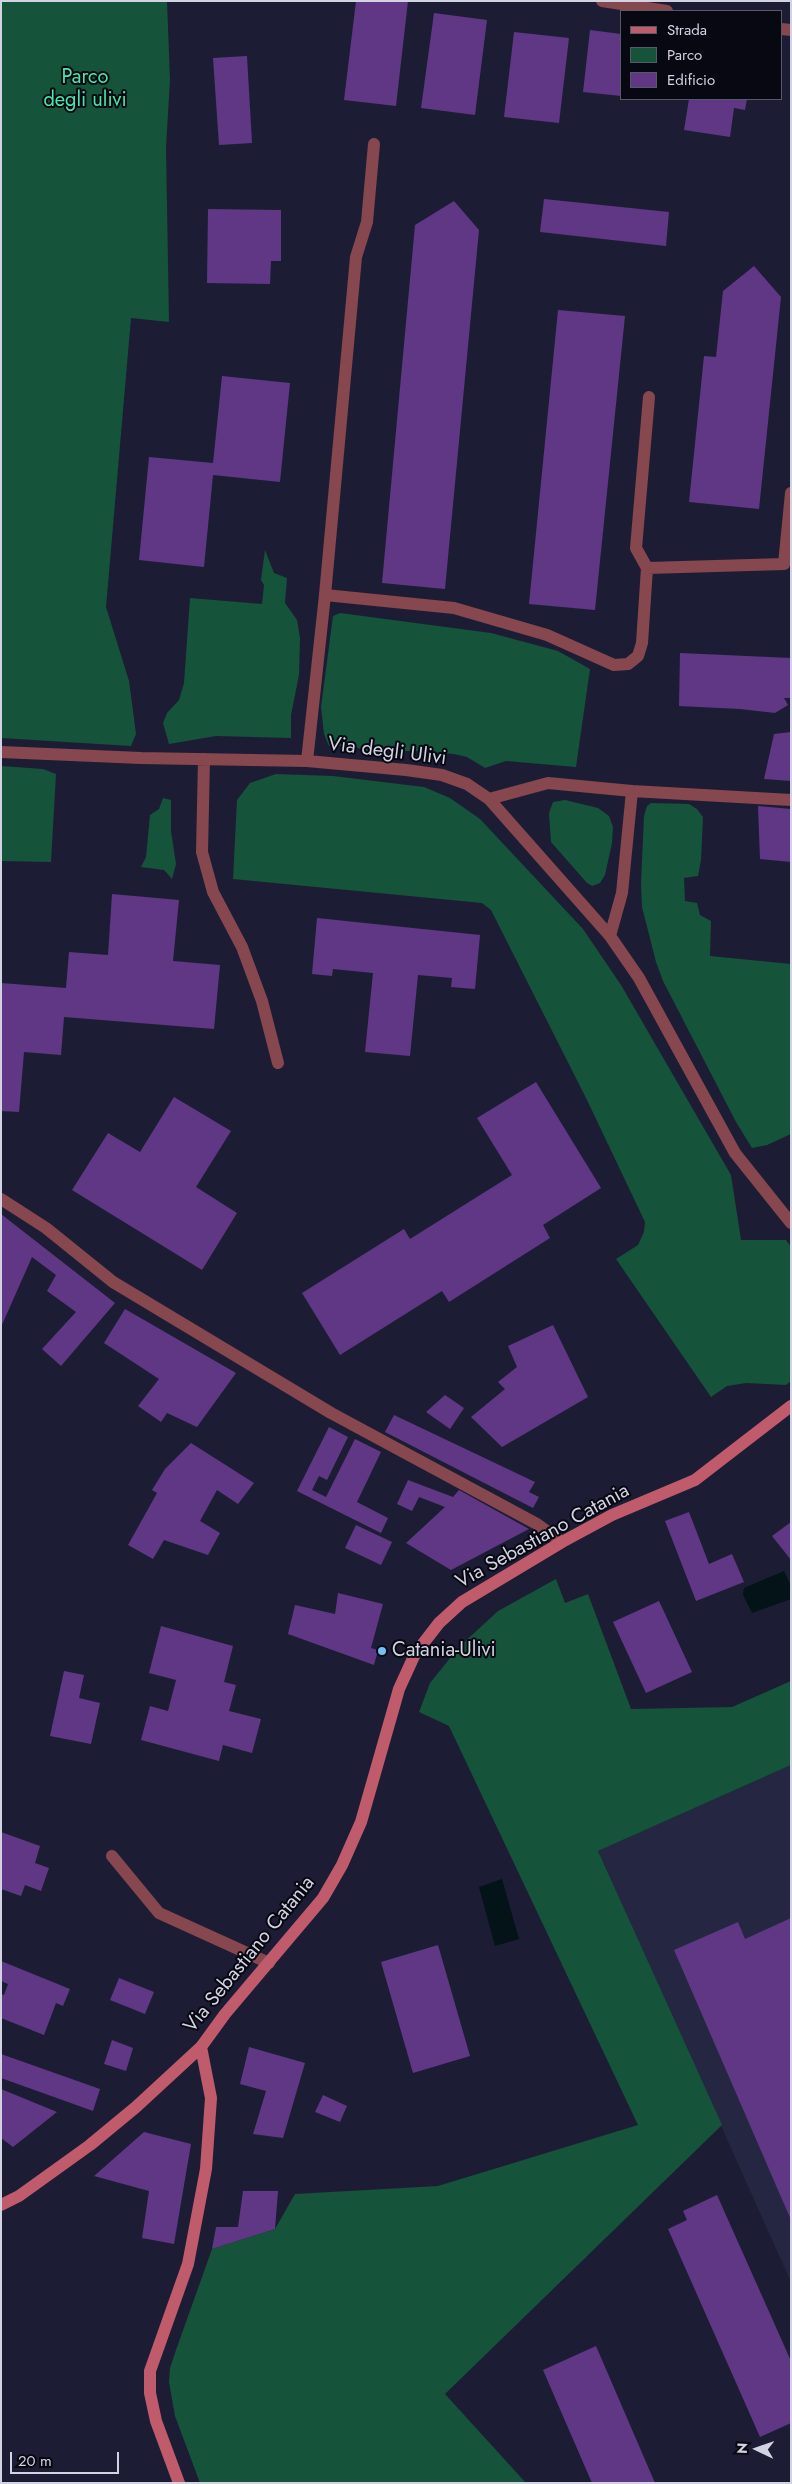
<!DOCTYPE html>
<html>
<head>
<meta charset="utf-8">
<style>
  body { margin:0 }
  #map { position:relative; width:792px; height:2484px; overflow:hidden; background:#1c1d34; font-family:Jost,sans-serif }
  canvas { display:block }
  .frame { position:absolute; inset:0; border:2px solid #d1d3e3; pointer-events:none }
  .legend { position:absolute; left:620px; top:10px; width:162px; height:90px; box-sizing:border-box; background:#080812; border:1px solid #585966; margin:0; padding:6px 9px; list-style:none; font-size:15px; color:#d1d3e3 }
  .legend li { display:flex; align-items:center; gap:10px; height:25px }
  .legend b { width:25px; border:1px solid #585966 }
  .north { position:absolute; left:732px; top:2424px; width:50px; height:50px; -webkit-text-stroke:4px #080812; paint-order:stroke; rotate:273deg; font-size:14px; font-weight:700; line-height:20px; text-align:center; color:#d1d3e3 }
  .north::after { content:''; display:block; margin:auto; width:18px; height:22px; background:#d1d3e3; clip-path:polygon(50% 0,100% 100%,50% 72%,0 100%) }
  .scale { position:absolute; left:10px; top:2452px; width:109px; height:22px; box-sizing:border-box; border:2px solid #d1d3e3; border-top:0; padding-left:6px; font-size:15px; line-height:18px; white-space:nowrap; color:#d1d3e3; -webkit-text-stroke:4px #080812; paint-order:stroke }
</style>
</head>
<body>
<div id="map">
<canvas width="792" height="2484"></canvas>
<div class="frame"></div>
<ul class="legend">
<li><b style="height:6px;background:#bf5b6a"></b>Strada</li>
<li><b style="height:14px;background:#15533b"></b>Parco</li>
<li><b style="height:14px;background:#603785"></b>Edificio</li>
</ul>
<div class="north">N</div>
<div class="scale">20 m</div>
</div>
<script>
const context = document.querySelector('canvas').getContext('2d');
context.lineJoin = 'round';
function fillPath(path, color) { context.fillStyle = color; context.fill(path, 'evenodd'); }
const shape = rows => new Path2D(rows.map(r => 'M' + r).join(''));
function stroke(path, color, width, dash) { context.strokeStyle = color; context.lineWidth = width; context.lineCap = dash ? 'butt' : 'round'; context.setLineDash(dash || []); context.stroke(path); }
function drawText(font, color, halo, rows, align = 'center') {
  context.font = font + ' Jost,sans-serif'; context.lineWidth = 4; context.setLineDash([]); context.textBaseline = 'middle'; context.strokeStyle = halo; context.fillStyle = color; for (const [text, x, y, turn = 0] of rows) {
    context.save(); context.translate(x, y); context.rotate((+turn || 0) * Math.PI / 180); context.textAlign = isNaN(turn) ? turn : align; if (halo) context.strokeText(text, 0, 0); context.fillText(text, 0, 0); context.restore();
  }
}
const built = shape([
  [791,1765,791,2282,598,1851]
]);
const green = shape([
  [1,1,167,1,170,80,166,147,169,322,131,318,106,607,129,681,136,734,131,746,1,738],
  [265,550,274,573,287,578,285,603,297,620,300,638,299,675,291,715,291,738,216,736,169,744,163,723,167,713,179,700,184,683,190,598,262,604,264,585,261,580],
  [340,613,491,633,558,651,590,669,576,767,506,761,485,768,467,757,454,754,417,751,366,751,353,746,329,746,324,734,321,707,333,616],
  [1,766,43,769,56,774,51,862,1,861],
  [276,774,333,776,424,787,450,798,480,819,583,929,621,985,731,1175,741,1240,786,1240,791,1247,791,1381,786,1385,746,1383,727,1386,711,1397,616,1259,638,1245,644,1232,645,1222,587,1100,491,910,482,903,233,879,237,800,250,783],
  [163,798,171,800,171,831,176,864,172,879,164,870,141,867,146,857,150,815,159,809],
  [565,800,598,808,609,816,613,827,612,843,605,875,600,883,592,886,587,883,551,842,549,813,553,802],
  [651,803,689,804,697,809,703,817,701,860,698,876,684,878,685,901,697,903,700,915,711,921,710,956,791,964,791,1134,767,1145,752,1148,736,1122,663,981,656,962,642,907,641,883,644,816,647,806],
  [556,1579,565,1603,588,1594,631,1709,732,1707,791,1681,791,1765,598,1851,722,2125,445,2394,526,2483,200,2483,175,2416,169,2382,170,2368,176,2350,212,2249,275,2229,295,2194,438,2186,638,2125,449,1726,419,1712,430,1683,459,1647,498,1611]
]);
const water = shape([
  [784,1571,791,1586,791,1599,752,1613,743,1595,744,1588],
  [502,1879,519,1939,495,1946,479,1887]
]);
const building = shape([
  [356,1,408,1,396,106,344,100],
  [434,13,487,20,475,115,421,108],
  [590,30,621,34,621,96,583,92],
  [514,32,569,38,559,123,504,117],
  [247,56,252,143,219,145,213,58],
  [689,99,747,99,745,110,734,108,730,137,684,130],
  [544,199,669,212,666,246,540,232],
  [454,201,479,230,445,589,382,583,415,225],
  [208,209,281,210,281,261,271,261,270,284,207,283],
  [754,266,781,297,759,509,689,502,704,356,716,357,723,291],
  [558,310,625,316,595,610,529,604],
  [222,376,290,383,280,482,213,475,204,567,139,560,149,457,213,463],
  [680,653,791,658,791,698,784,698,788,705,775,713,740,709,679,706],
  [791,732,791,781,764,779,774,734],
  [758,806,791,809,791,862,760,859],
  [112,894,179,900,173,961,220,965,214,1029,64,1017,61,1055,24,1052,19,1112,1,1111,1,983,66,988,69,952,108,955],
  [317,918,480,935,475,989,451,987,452,978,418,975,410,1056,365,1052,373,973,333,969,332,976,312,974],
  [536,1082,601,1188,543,1225,550,1238,449,1302,442,1291,340,1355,302,1293,404,1229,410,1239,512,1175,477,1118],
  [174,1097,231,1131,196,1187,237,1213,202,1270,72,1190,108,1133,140,1152],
  [1,1214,115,1303,61,1366,42,1349,76,1312,47,1291,56,1275,32,1257,1,1327],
  [125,1309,236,1373,197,1427,167,1413,161,1422,138,1406,159,1379,104,1343],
  [553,1325,588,1397,502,1447,471,1417,505,1389,498,1382,517,1367,508,1346],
  [445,1395,464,1408,450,1429,426,1412],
  [394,1415,535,1482,529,1492,539,1497,533,1508,385,1432],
  [329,1427,348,1437,327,1480,319,1476,312,1490,326,1497,355,1439,381,1452,357,1502,388,1518,381,1533,297,1491],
  [191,1443,254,1483,238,1504,217,1490,200,1521,220,1533,208,1555,164,1540,153,1559,128,1545,157,1493,152,1490,165,1469],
  [408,1480,453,1497,459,1490,529,1529,451,1570,406,1543,445,1507,419,1497,412,1511,397,1504],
  [689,1512,709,1564,732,1554,744,1582,696,1601,665,1521],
  [791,1522,791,1560,772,1536],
  [356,1525,392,1542,381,1565,345,1548],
  [338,1593,383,1604,371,1648,378,1650,374,1665,288,1634,295,1605,335,1614],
  [659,1601,692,1672,646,1693,613,1622],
  [161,1626,233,1646,224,1682,236,1685,229,1711,261,1719,252,1753,223,1745,219,1761,141,1740,150,1706,168,1711,176,1680,149,1673],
  [64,1671,84,1675,79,1698,100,1703,91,1744,50,1736],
  [1,1832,40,1846,35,1863,49,1868,41,1891,25,1885,21,1896,1,1889],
  [791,1918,791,2220,674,1950,738,1922,745,1939],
  [438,1945,470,2056,413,2073,381,1962],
  [1,1961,70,1989,63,2006,56,2003,44,2035,1,2018,1,1994,4,1995,8,1984,1,1981],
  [119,1978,154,1992,145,2014,110,2000],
  [112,2040,133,2048,126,2071,104,2064],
  [249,2047,305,2063,283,2138,253,2134,266,2091,240,2084],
  [1,2054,100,2089,93,2111,1,2078],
  [1,2089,57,2112,13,2147,1,2138],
  [323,2095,347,2106,340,2122,315,2112],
  [144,2132,191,2144,174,2244,142,2238,149,2191,94,2176],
  [243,2191,278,2191,275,2229,212,2249,216,2227,238,2227],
  [717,2195,791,2361,791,2423,760,2437,668,2229,687,2220,683,2211],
  [596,2346,655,2483,592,2483,543,2370]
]);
const lane = shape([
  [647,568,784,564,791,493],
  [325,595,454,608,547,635,614,665,628,664,638,656,642,643,647,568,636,548,649,397],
  [1,1199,46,1228,113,1282,331,1413,537,1524,562,1542]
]);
const street = shape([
  [602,1,667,11],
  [781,29,791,30],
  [1,752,141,758,307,761,406,770,442,775,467,784,489,799,610,936,639,978,735,1153,791,1223],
  [204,759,202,852,213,892,242,947,262,1001,278,1063],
  [307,761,325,595,356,257,367,222,374,144],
  [489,799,548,783,632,791,791,800],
  [610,936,622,893,632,791],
  [112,1856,159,1913,269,1963]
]);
const secondary = shape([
  [1,2205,19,2196,90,2145,136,2107,201,2047,225,2014,323,1898,342,1865,361,1822,399,1689,415,1654,439,1623,462,1602,562,1542,612,1515,695,1480,791,1406],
  [179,2483,156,2421,150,2393,150,2371,188,2264,206,2169,211,2098,201,2047]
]);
const markers = [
  [382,1651,5,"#71c1f5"]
];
const parkNames = [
  ["Parco",85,78],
  ["degli ulivi",85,101]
];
const streetNames = [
  ["Via degli Ulivi",387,752,7],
  ["Via Sebastiano Catania",543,1537,-29],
  ["Via Sebastiano Catania",250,1955,-51]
];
const poiNames = [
  ["Catania-Ulivi",392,1651]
];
fillPath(built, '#252642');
fillPath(green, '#15533b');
fillPath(water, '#031317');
fillPath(building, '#603785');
stroke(lane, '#86474f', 12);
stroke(street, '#86474f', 12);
stroke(secondary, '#bf5b6a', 12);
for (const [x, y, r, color] of markers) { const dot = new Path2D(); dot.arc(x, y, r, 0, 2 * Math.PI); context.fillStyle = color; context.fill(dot); stroke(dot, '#080812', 2); }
drawText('20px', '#49e8aa', '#080812', parkNames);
drawText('20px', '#d1d3e3', '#080812', streetNames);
drawText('20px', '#d1d3e3', '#080812', poiNames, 'left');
</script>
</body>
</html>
